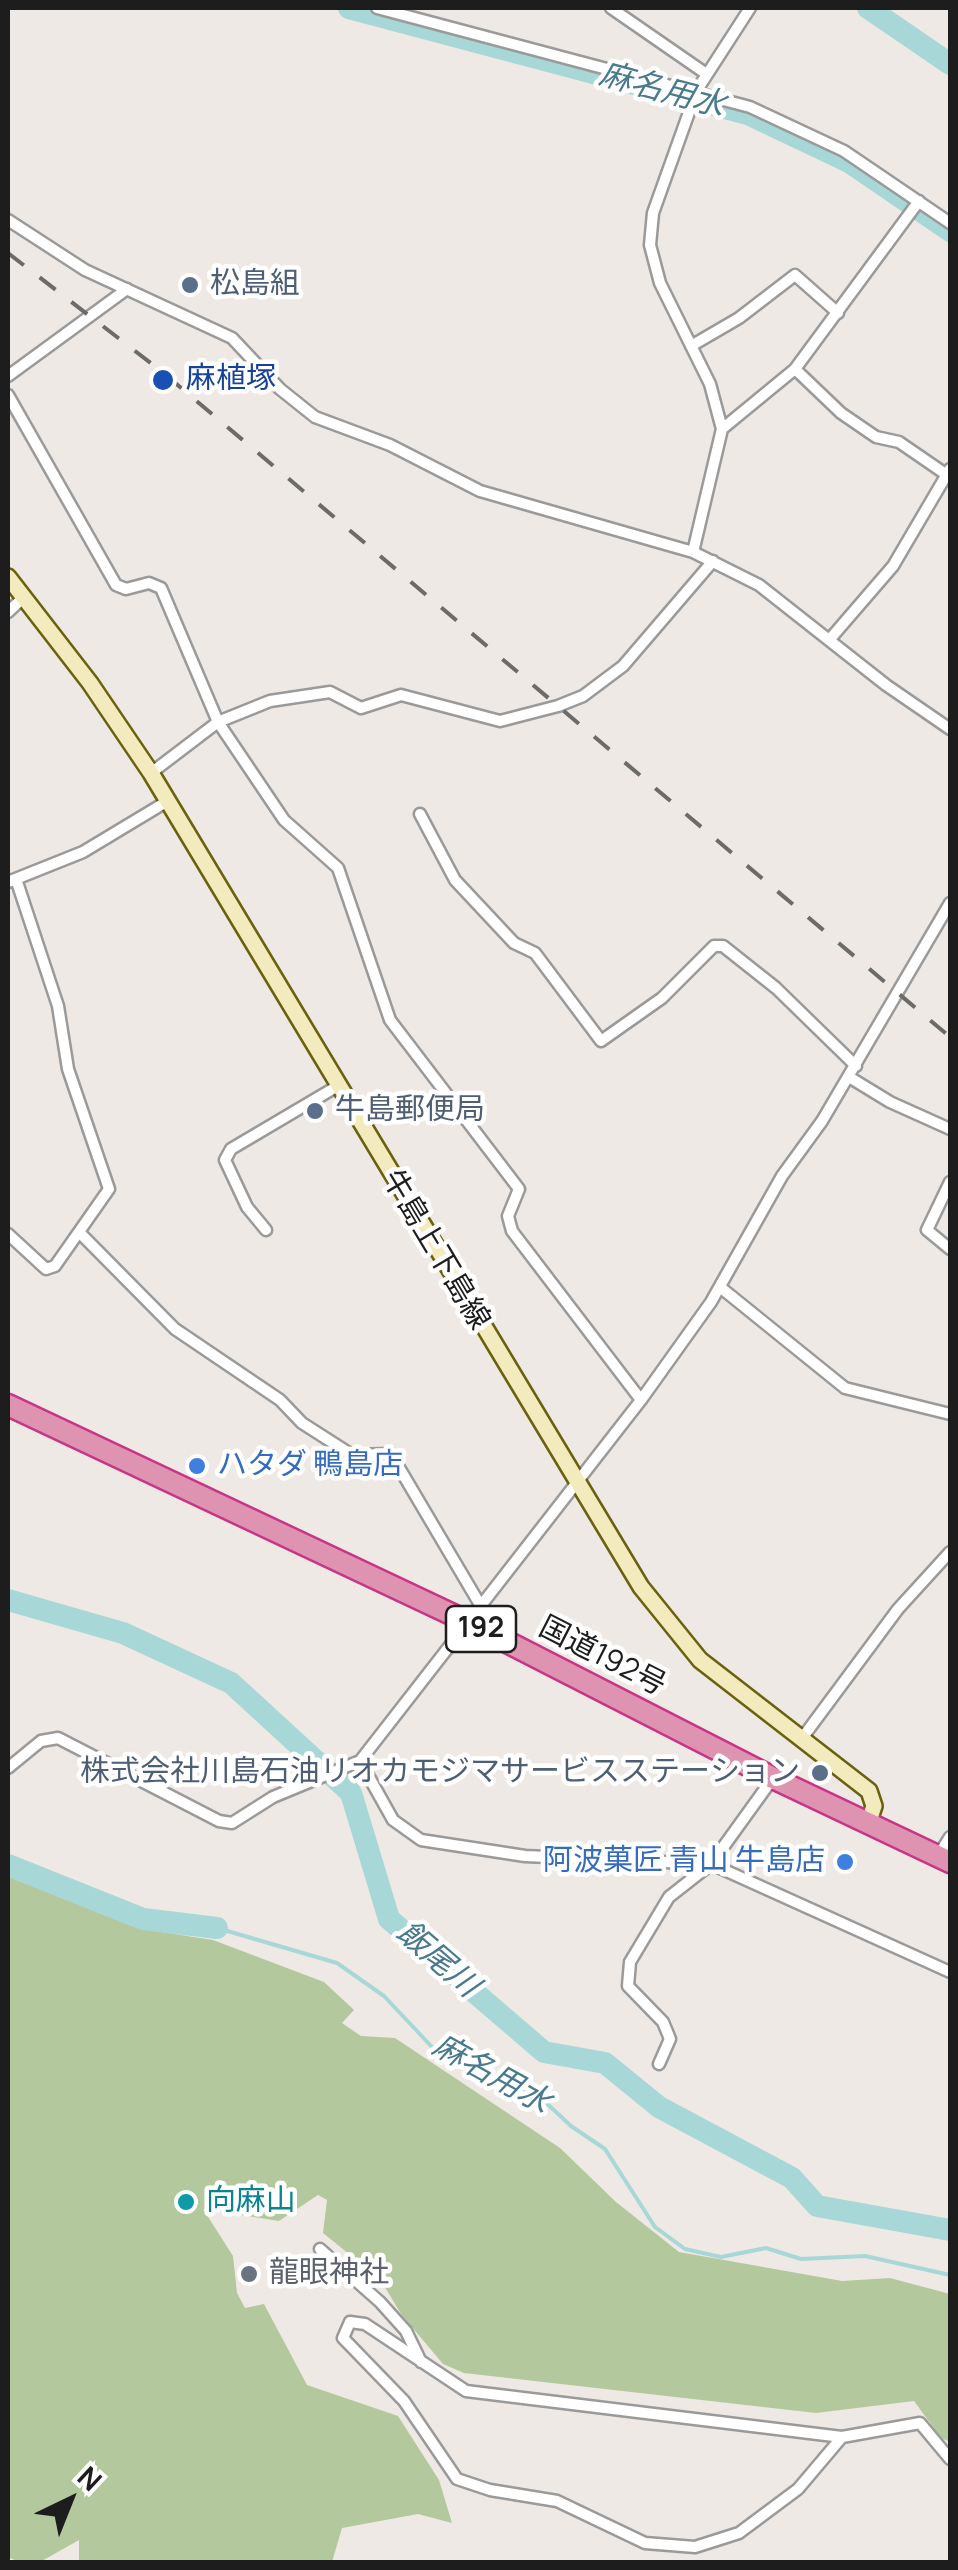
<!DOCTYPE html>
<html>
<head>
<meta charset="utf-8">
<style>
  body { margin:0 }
  #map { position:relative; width:958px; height:2570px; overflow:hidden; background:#eee9e4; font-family:Manrope,sans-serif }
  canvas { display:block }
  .frame { position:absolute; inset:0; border:10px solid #1d1d1d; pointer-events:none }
  .north { position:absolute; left:20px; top:2450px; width:100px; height:100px; -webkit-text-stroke:8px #fff; paint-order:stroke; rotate:43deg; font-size:28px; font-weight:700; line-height:40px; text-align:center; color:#1d1d1d }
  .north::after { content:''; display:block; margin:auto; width:35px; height:45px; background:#1d1d1d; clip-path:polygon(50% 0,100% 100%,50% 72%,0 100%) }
</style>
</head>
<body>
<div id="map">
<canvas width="958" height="2570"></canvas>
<div class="frame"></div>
<div class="north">N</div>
</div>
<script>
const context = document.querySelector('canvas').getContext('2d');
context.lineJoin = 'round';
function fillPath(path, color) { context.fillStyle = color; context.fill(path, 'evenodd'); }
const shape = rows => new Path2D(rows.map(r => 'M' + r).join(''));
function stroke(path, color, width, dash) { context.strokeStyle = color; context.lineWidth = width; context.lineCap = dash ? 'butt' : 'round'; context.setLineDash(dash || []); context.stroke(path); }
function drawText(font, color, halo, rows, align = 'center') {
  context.font = font + ' Manrope,"Noto Sans JP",sans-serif'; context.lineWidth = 9; context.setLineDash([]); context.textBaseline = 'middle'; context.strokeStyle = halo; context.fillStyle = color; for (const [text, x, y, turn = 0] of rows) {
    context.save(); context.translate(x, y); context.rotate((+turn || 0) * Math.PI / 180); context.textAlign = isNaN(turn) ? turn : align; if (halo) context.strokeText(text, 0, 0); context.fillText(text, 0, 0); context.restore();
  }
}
const forest = shape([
  [8,1874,149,1930,213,1940,324,1982,354,2010,342,2023,361,2036,395,2038,560,2148,616,2202,679,2252,842,2281,890,2278,950,2294,950,2442,941,2438,914,2401,816,2413,464,2373,443,2364,401,2314,380,2279,323,2233,327,2200,318,2195,279,2221,203,2209,233,2256,237,2293,245,2308,264,2304,307,2385,398,2416,439,2480,452,2523,418,2514,342,2528,332,2562,79,2562,79,2540,40,2562,19,2562,8,2557]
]);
const stream = shape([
  [217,1928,337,1963,384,1996,432,2047,491,2078,541,2098,571,2126,605,2149,655,2227,685,2249,721,2257,766,2248,801,2259,865,2256,950,2275]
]);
const river = shape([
  [349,8,748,114,849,162,950,231],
  [868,8,950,64],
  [8,1600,123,1633,231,1683,351,1793,389,1919,544,2052,605,2063,659,2107,792,2178,817,2206,950,2230],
  [8,1865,143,1919,217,1928]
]);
const street = shape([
  [377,8,750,107,844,151,950,223],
  [611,8,705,73],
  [8,220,85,270,232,338,280,389,315,417,390,445,480,491,693,552,759,585,886,685,950,729],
  [691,346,739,318,795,275,838,313],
  [795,369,841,413,876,437,899,442,947,475],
  [8,376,127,289],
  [8,395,116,585,126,589,149,583,161,588,218,722,284,820,338,868,390,1020,519,1189,508,1216,512,1231,641,1400],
  [722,429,795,369,919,201],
  [693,552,722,429,710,384,660,283,650,245,653,213,697,90,750,8],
  [8,612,24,597],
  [830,639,893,566,950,469],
  [151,773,218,722,270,701,330,692,361,708,401,695,500,721,558,706,583,696,623,666,713,561],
  [420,814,455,880,514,943,535,953,601,1041,662,998,714,946,723,946,776,988,856,1066],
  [8,882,83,852,166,802],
  [849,1077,890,1102,950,1129],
  [950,1182,927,1230,950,1249],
  [266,1230,247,1207,225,1160,231,1149,336,1087],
  [79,1232,175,1329,280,1400,302,1423,352,1455,391,1454,482,1608],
  [8,1234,46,1269,55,1266,109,1189,68,1069,58,1006,16,879],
  [720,1287,845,1388,950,1414],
  [803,1737,898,1609,950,1552],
  [360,1761,393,1820,421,1840,525,1856,711,1864,950,1972],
  [8,1768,41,1741,58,1738,219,1821,232,1823,273,1797,360,1761,641,1400,711,1302,782,1176,822,1121,950,903],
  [938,1856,950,1837],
  [659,2064,670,2039,663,2022,628,1986,630,1962,669,1897,711,1864,773,1778],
  [320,2249,380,2302,406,2331,421,2362],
  [842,2437,466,2391,365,2324,350,2322,343,2338,404,2401,457,2479,490,2490,557,2501,645,2543,695,2547,739,2533,798,2489,842,2437,920,2423,950,2459]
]);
const secondary = shape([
  [8,577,90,683,151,773,641,1587,700,1660,869,1791,874,1806,868,1824]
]);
const highway = shape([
  [8,1405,468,1622,773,1778,950,1862]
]);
const rail = shape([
  [8,253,161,371,950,1037]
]);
const markers = [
  [190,285,10,"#5c6f8a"],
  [163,380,12,"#1a4fb4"],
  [315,1111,10,"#5c6f8a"],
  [197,1466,10,"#3f7fe0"],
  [820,1773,10,"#5c6f8a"],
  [845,1862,10,"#3f7fe0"],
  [186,2202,10,"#0f9aa8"],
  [249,2274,10,"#6b7280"]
];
const shields = [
  [481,1629,70]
];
const shieldNames = [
  ["192",481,1629]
];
const serviceNames = [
  ["松島組",210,285],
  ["牛島郵便局",335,1111],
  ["株式会社川島石油リオカモジマサービスステーション",800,1773,"right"]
];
const transitNames = [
  ["麻植塚",186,380]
];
const streetNames = [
  ["牛島上下島線",435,1250,59],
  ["国道192号",602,1657,27]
];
const shopNames = [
  ["ハタダ 鴨島店",217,1466],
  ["阿波菓匠 青山 牛島店",825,1862,"right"]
];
const cultureNames = [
  ["向麻山",206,2202]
];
const worshipNames = [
  ["龍眼神社",269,2274]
];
const waterNames = [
  ["麻名用水",662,91,15],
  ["飯尾川",437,1960,41],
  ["麻名用水",491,2075,29]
];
fillPath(forest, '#b3c99d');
stroke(stream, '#a8d7d7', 4);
stroke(river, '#a8d7d7', 22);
stroke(street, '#9a9a9a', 15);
stroke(secondary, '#6a610f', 20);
stroke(highway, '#c93486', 25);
stroke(street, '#fff', 10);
stroke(secondary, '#f3ebbd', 15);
stroke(highway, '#de93b1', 20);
stroke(rail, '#6b6b6b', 4, [20, 20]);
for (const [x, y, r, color] of markers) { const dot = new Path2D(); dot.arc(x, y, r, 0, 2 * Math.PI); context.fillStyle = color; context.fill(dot); stroke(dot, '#fff', 4); }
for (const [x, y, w] of shields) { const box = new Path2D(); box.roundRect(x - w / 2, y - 23, w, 46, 8); context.fillStyle = '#fff'; context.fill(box); stroke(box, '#1d1d1d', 2.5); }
drawText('bold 28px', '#1d1d1d', null, shieldNames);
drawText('30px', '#4e5e75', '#fff', serviceNames, 'left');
drawText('30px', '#164399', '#fff', transitNames, 'left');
drawText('30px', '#1d1d1d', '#fff', streetNames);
drawText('30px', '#366cbe', '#fff', shopNames, 'left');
drawText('30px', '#0d838f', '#fff', cultureNames, 'left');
drawText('30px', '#5b616d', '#fff', worshipNames, 'left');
drawText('italic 32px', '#497a8e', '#fff', waterNames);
</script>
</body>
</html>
